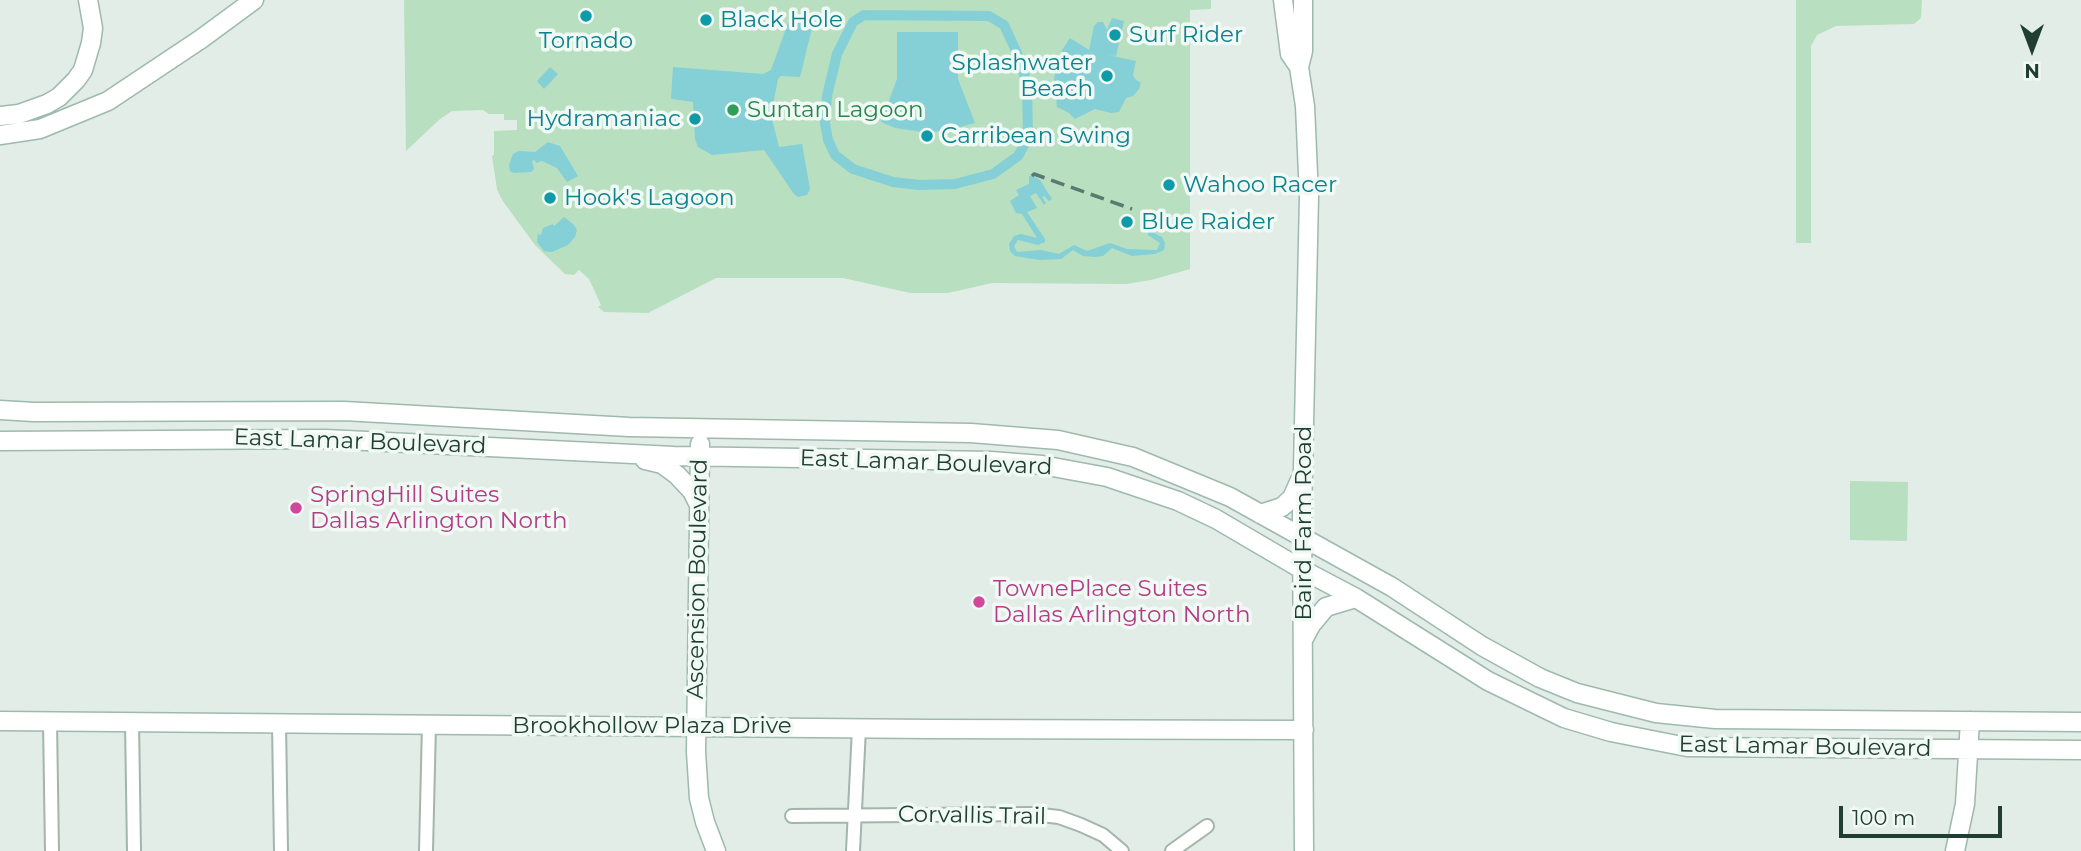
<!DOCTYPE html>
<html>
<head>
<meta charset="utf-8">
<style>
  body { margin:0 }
  #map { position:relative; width:2081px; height:851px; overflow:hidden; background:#e1ede6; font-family:Montserrat,sans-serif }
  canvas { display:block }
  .north { position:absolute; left:1997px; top:14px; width:70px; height:70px; -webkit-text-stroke:5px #f1f9f5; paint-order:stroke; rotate:180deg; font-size:19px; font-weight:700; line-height:28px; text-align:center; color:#203e34 }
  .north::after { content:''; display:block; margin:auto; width:24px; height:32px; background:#203e34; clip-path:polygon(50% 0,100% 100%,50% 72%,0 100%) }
  .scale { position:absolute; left:1839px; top:806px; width:163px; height:32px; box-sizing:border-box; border:4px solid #203e34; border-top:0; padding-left:9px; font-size:21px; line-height:24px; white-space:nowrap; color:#203e34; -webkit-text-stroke:5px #f1f9f5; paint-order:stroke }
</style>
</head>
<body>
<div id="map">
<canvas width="2081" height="851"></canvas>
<div class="north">N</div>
<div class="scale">100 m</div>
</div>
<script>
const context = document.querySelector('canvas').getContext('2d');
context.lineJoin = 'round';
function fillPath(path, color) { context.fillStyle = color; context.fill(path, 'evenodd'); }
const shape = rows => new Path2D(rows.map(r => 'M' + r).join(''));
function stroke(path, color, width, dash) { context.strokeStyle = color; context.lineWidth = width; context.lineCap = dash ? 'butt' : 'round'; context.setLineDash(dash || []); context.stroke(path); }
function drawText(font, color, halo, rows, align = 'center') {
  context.font = font + ' Montserrat,sans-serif'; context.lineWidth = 7; context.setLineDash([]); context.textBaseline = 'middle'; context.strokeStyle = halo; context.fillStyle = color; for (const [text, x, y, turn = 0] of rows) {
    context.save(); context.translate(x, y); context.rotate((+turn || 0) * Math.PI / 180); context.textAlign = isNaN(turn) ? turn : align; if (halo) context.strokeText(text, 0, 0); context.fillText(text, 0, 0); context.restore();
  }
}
const green = shape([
  [404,0,1211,0,1211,9,1190,10,1190,269,1151,280,1126,284,992,283,948,293,910,293,843,278,716,278,648,313,604,312,598,307,601,305,589,279,579,270,574,275,565,274,535,245,502,200,497,189,492,156,494,155,494,131,517,130,517,120,504,120,504,114,489,114,483,110,452,111,440,119,406,151],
  [1796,0,1922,0,1921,18,1914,24,1836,26,1817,35,1811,46,1811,243,1796,243],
  [1850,481,1908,482,1907,541,1850,540]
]);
const water = shape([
  [1112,18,1124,21,1116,56,1108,55,1136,61,1133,75,1135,79,1141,83,1139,89,1133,96,1126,98,1119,112,1111,113,1095,109,1075,119,1069,113,1057,107,1054,78,1062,50,1070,38,1089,50,1094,26,1098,22,1103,22,1107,30],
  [793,20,809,24,812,28,800,77,781,76,778,79,771,115,779,147,802,144,810,189,807,195,798,197,794,194,764,150,712,155,698,147,695,139,693,102,671,99,673,67,763,74,771,70,788,23],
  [897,32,958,32,958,79,975,123,945,131,923,132,895,128,881,122,897,79],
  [550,67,558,74,544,89,537,81],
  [548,142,560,146,578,176,567,182,557,168,542,161,536,163,535,160,532,161,534,169,531,172,514,173,510,171,509,165,513,154,519,151,535,152],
  [1031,175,1040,180,1052,199,1049,201,1044,196,1042,197,1046,203,1044,205,1036,193,1030,196,1037,208,1027,212,1045,239,1045,242,1038,245,1018,240,1014,246,1017,252,1041,250,1059,254,1074,245,1087,251,1110,243,1127,249,1157,250,1160,243,1148,235,1148,230,1162,237,1165,243,1164,250,1155,254,1132,256,1112,248,1103,256,1095,257,1083,256,1073,250,1061,259,1039,260,1015,256,1010,251,1009,244,1014,236,1021,234,1037,238,1022,214,1016,213,1010,201,1019,195,1016,190,1029,184,1029,177],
  [564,217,574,225,577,230,575,237,568,245,552,252,544,251,537,242,538,234,541,235,543,228,553,224,554,226]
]);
const canal = shape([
  [864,15,989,16,1004,25,1017,53,1027,83,1028,138,1018,156,993,174,955,184,919,185,893,182,853,169,835,155,828,140,825,123,827,96,837,54,853,22,864,15]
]);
const street = shape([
  [50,721,52,851],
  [132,722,134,851],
  [279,723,281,851],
  [792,816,1032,814,1059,817,1081,825,1103,835,1122,851],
  [426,851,429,724],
  [853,851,859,728],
  [1172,851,1207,826]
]);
const secondary = shape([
  [1283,0,1290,54,1299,67],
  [1303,0,1303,51,1299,67,1305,106,1309,196,1302,515,1304,851],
  [0,116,19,114,47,104,59,97,76,80,83,70,91,43,93,28,88,0],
  [0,135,40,129,108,101,201,39,254,0],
  [0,410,34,412,344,411,629,427,971,433,1058,440,1133,457,1230,497,1392,587,1482,646,1540,678,1577,693,1656,713,1715,719,2081,722],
  [0,441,325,439,674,456,991,461,1042,465,1107,477,1178,501,1216,519,1303,570,1356,598,1488,681,1564,718,1611,732,1687,747,2081,750],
  [700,444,696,752,699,798,705,822,716,851],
  [645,460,662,464,677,475,692,491,699,505],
  [1260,514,1282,507,1292,498,1300,480],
  [1303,640,1311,625,1326,607,1356,598],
  [0,721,931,729,1304,730],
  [1955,851,1965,804,1970,721]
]);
const rail = shape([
  [1032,176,1034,174,1132,209]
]);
const markers = [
  [586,16,7,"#0f9aa8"],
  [706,20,7,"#0f9aa8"],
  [1115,35,7,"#0f9aa8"],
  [1107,76,7,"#0f9aa8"],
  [733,110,7,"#2e9e5b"],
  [695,119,7,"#0f9aa8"],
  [927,136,7,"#0f9aa8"],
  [1169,185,7,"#0f9aa8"],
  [550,198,7,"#0f9aa8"],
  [1127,222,7,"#0f9aa8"],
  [296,508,7,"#d1479c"],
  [979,602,7,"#d1479c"]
];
const cultureNames = [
  ["Black Hole",720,20],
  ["Surf Rider",1129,35],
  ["Tornado",586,41,"center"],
  ["Splashwater",1093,63,"right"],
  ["Beach",1093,89,"right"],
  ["Hydramaniac",681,119,"right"],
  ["Carribean Swing",941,136],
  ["Wahoo Racer",1183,185],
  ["Hook's Lagoon",564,198],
  ["Blue Raider",1141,222]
];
const leisureNames = [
  ["Suntan Lagoon",747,110]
];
const streetNames = [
  ["East Lamar Boulevard",360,442,2],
  ["East Lamar Boulevard",926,463,2],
  ["Baird Farm Road",1304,523,-90],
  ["Ascension Boulevard",698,579,-89],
  ["Brookhollow Plaza Drive",652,726],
  ["East Lamar Boulevard",1805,747,1],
  ["Corvallis Trail",972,816,1]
];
const hotelNames = [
  ["SpringHill Suites",310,495],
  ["Dallas Arlington North",310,521],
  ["TownePlace Suites",993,589],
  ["Dallas Arlington North",993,615]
];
fillPath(green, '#b8dfc0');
fillPath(water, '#85cfd6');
stroke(canal, '#85cfd6', 10);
stroke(street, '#a3b5ad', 16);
stroke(secondary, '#9eb9ae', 21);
stroke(street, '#fff', 12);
stroke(secondary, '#fff', 18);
stroke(rail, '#5a7a6f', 3.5, [14, 7]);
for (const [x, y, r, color] of markers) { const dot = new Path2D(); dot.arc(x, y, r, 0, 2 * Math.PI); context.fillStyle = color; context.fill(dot); stroke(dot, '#f1f9f5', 2.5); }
drawText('23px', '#0d838f', '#f1f9f5', cultureNames, 'left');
drawText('23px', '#27864d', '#f1f9f5', leisureNames, 'left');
drawText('23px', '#203e34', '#f1f9f5', streetNames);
drawText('23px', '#b23c85', '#f1f9f5', hotelNames, 'left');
</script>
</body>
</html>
